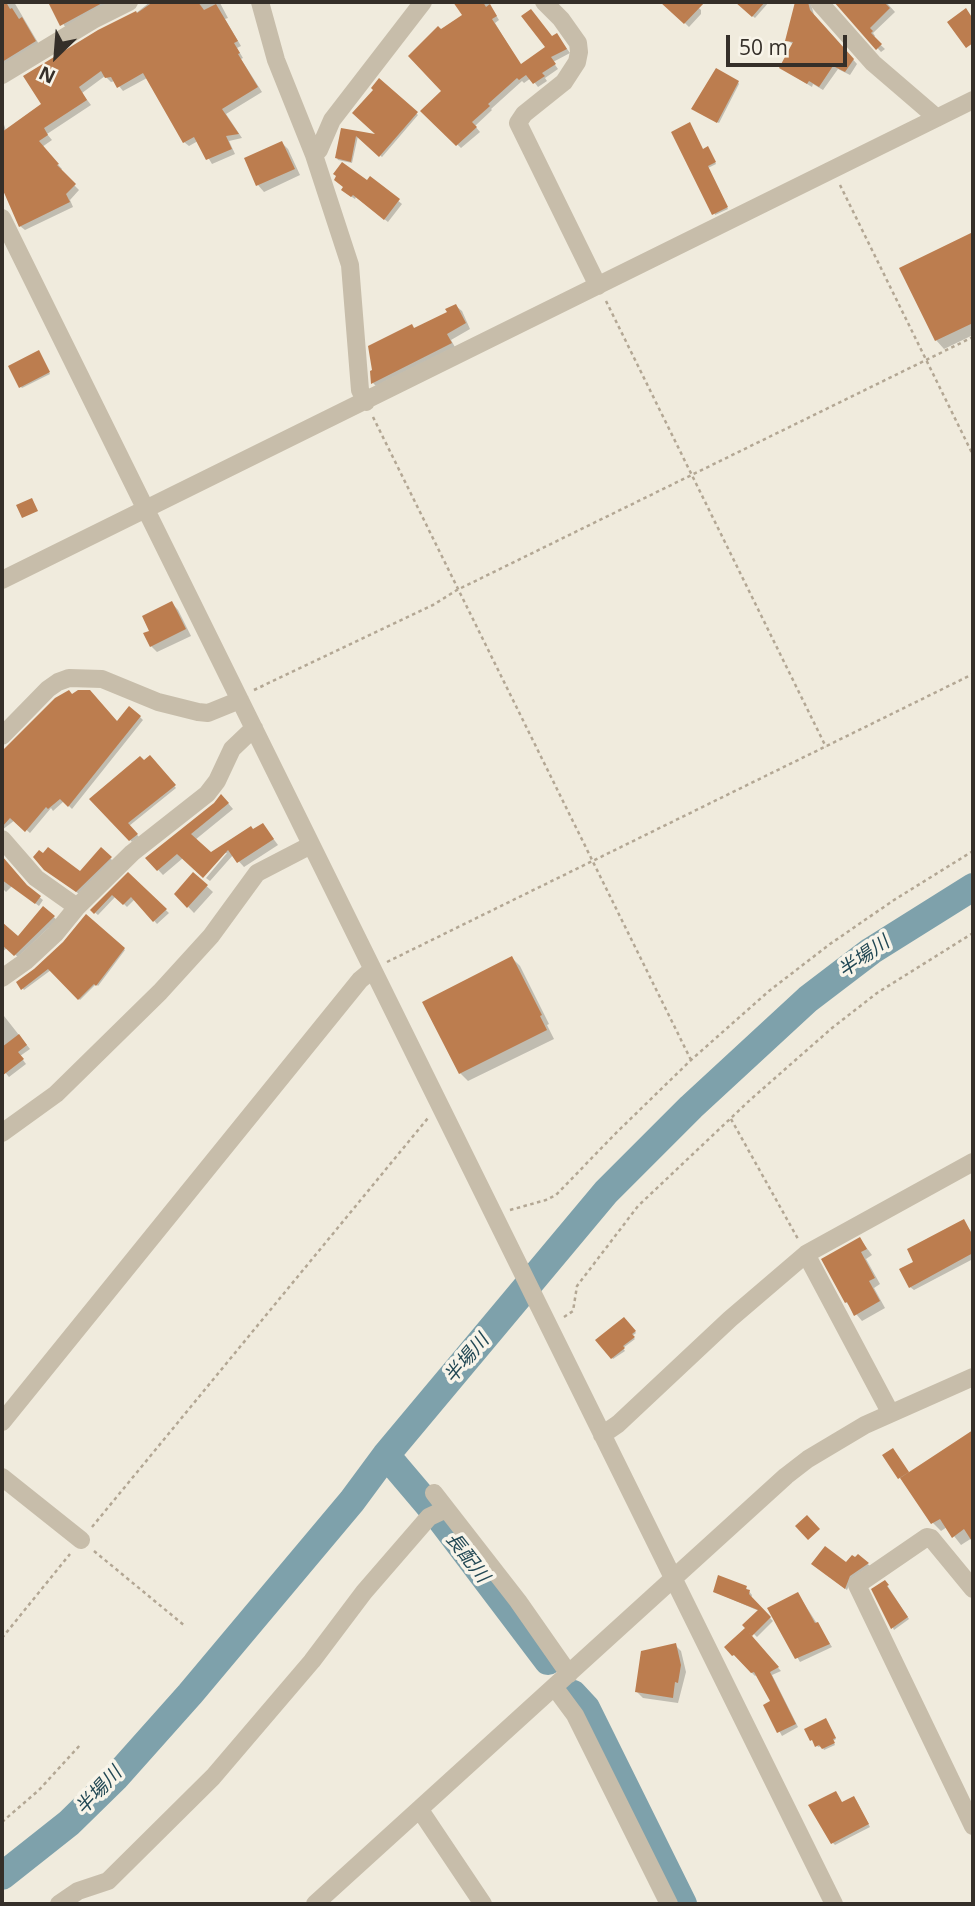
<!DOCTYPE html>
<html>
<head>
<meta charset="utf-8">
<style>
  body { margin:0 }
  #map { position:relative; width:975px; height:1906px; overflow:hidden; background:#f0ebdd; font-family:"Open Sans",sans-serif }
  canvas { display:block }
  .frame { position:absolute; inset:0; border:4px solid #352f29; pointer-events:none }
  .north { position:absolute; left:21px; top:21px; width:70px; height:70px; -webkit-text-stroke:5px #f8f4e9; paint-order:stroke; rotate:205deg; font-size:19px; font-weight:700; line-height:28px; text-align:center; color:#352f29 }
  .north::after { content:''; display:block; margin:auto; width:24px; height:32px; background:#352f29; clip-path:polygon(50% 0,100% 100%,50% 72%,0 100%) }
  .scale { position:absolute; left:726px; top:35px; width:121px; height:32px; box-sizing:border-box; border:4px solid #352f29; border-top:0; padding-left:9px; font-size:21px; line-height:24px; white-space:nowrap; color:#352f29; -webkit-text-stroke:5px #f8f4e9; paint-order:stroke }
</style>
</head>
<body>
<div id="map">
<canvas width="975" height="1906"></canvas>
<div class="frame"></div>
<div class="north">N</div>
<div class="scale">50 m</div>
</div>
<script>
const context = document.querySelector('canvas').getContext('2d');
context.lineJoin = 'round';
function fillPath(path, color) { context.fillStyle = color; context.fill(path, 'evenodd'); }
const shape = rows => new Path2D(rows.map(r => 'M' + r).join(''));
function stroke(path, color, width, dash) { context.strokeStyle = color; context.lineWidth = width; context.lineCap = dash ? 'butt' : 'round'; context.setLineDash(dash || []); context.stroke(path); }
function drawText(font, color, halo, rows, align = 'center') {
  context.font = font + ' "Open Sans","Noto Sans JP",sans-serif'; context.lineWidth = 7; context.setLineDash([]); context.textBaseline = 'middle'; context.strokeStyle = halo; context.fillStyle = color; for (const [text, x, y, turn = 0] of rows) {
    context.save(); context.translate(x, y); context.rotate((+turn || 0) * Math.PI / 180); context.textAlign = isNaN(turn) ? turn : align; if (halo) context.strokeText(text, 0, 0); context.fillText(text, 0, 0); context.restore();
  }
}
const shadow = shape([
  [2,2,14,2,40,46,2,69],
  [50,2,118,2,67,30],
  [150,2,225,2,220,3,228,18,225,19,241,46,237,48,243,58,241,59,262,92,226,114,242,138,229,141,235,154,212,164,198,141,189,146,184,142,147,78,123,91,115,81,111,82,105,76,82,93,91,105,47,134,52,140,42,147,62,169,60,171,79,190,70,200,73,207,25,230,20,226,2,184,2,118,6,131,43,104,135,14],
  [455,2,488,2,499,20,495,23,521,66,547,47,552,37,560,39,570,53,553,62,558,69,545,78,547,81,538,87,531,78,524,83,522,81,491,109,492,110,475,126,480,132,461,148,423,111,444,91,441,31,464,16],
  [663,2,692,2,701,10,701,14,689,27],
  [736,2,769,2,755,18],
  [803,2,813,2,811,4,814,15,857,64,850,75,838,69,823,90,813,84,812,87,781,68,794,45,787,40,823,30],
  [836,2,851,2,856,7,862,2,886,2,895,12,873,33,875,36,873,38,885,49,881,52],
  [380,80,418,115,382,157,358,136,352,163,338,160,337,158,342,130,381,137,375,90],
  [738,82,739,84,719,123,695,110],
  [282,143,288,149,300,175,264,192,258,185],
  [709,150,716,164,708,168,728,209,715,215,703,151],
  [338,176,367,182,370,178,402,204,388,222,356,197,355,199,346,193],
  [973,234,973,335,944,349,936,340,902,269],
  [456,306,462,311,470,329,451,340,456,349,378,388,373,383,415,329,449,312],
  [40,354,50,374,22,388,21,387],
  [172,603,178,610,191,636,157,652,151,646,151,632],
  [140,717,143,720,72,809,64,801,53,811,51,808,30,833,15,820,2,830,2,753],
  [150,757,176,788,129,826,139,837,132,842,91,799],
  [227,802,233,809,195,840,211,854,263,825,278,845,244,867,233,855,210,881,206,878,227,853,183,858,163,875,147,858],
  [102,850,115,863,82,896,51,874,43,855,80,873],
  [2,858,28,888,43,900,39,906,12,886,6,892,2,888],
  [128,875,169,913,157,924,135,899,127,907,116,896,98,915,92,910],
  [202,882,213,892,194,913,176,894],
  [43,908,57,920,18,957,7,948,2,952,2,924,19,937],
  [86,917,125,950,98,986,96,984,80,1000,51,970,24,990,18,983,64,944],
  [512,958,520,966,549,1024,547,1025,554,1039,468,1081,460,1073],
  [4,1016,30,1049,20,1056,26,1064,9,1077,4,1071,2,1073,2,1018],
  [964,1221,973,1235,973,1259,914,1290,910,1287,915,1263],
  [860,1239,872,1255,866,1259,880,1284,874,1288,885,1308,862,1321,846,1302],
  [624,1319,636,1333,632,1336,635,1339,623,1348,625,1351,613,1359,598,1341],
  [973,1432,973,1540,972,1538,961,1545,947,1527,941,1531,933,1523,902,1478,900,1478,894,1451,909,1474],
  [858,1556,870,1566,852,1578,847,1590,815,1566,847,1565],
  [885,1582,909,1619,894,1630,874,1589],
  [746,1588,752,1595,751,1599,773,1621,757,1637,745,1625,759,1611,715,1592],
  [798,1594,832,1647,800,1662,769,1609],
  [745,1630,781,1671,772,1675,798,1727,782,1736,765,1705,773,1701,758,1674,755,1676,726,1647],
  [675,1645,681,1651,686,1672,678,1703,643,1698,637,1692],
  [827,1721,836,1739,833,1741,835,1745,824,1750,822,1746,818,1747,814,1740,811,1740],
  [856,1800,870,1827,835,1845,833,1843,842,1804]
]);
const river = shape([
  [386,1455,442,1521,548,1661],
  [573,1694,586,1708,683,1904],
  [2,1876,69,1823,116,1777,190,1694,352,1501,386,1455,606,1192,691,1107,808,999,871,951,973,887]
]);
const building = shape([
  [2,2,6,2,10,9,12,8,19,19,22,17,36,41,2,62],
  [48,2,104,2,60,26],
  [153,2,198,2,204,10,216,4,238,41,234,43,240,53,238,54,258,87,222,109,239,134,226,136,232,149,206,160,194,137,183,143,143,73,117,88,111,77,105,78,101,71,79,87,87,100,44,128,48,135,39,141,59,164,57,165,76,184,66,194,70,202,19,227,2,188,2,132,41,104,23,76,98,30,136,11,137,13],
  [453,2,483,2,486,7,490,4,497,16,492,19,521,64,545,47,521,16,531,9,552,36,557,33,567,49,551,57,556,64,542,73,545,76,533,84,526,75,519,80,517,78,488,104,490,106,472,122,477,127,456,146,420,111,441,91,408,56,438,26,441,29,462,15],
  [660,2,705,2,684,24],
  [735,2,765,2,752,17],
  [795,2,808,2,810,10,854,59,845,72,833,66,819,87,809,81,807,84,779,68,793,42,785,41],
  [834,2,884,2,890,8,870,28,873,31,871,33,882,44,876,50],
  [966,8,973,19,973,43,966,48,947,22],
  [716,68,739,81,717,123,691,109],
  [379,78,418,112,379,157,356,136,351,162,335,158,341,128,375,134,352,113,373,90,371,88],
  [690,122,703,149,708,146,716,162,708,166,728,207,712,215,671,132],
  [282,141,295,169,256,186,244,158],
  [342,162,367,180,370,176,400,199,384,220,353,195,351,197,341,190,343,187,334,180,336,176,333,174],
  [973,232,973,323,935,341,899,268],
  [456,304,466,323,447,334,452,343,371,384,370,371,372,370,368,346,412,324,414,328,447,312,445,309],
  [39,350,50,372,19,388,8,366],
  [32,498,38,511,22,518,16,505],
  [172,601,186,629,150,647,143,633,149,631,142,616],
  [69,690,72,694,78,690,90,690,117,721,129,706,141,716,68,807,60,799,48,809,46,807,25,832,10,818,2,827,2,751,55,698],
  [150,755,176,785,128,823,138,834,129,841,89,799,140,756,144,760],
  [221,794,229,803,191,834,211,852,251,826,253,829,263,823,274,839,237,863,228,850,203,878,177,854,157,871,145,858,214,803],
  [48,847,80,871,101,847,112,857,76,892,44,870,33,857,39,850,43,853],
  [2,856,27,885,41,896,35,904,2,880],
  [128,872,167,909,153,922,131,897,123,905,112,895,94,914,90,910],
  [193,872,208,885,187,908,174,894],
  [43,906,55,916,14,956,2,945,2,922,18,936],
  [86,914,125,948,96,986,94,984,78,1000,48,969,21,990,16,982,34,969,63,942],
  [512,956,542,1015,540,1016,547,1030,459,1074,422,1002],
  [19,1034,27,1045,18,1052,24,1059,2,1076,2,1047],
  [964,1219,973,1236,973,1253,909,1288,899,1269,913,1262,907,1249],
  [860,1237,867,1249,861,1252,875,1278,869,1281,880,1301,854,1316,847,1302,845,1303,821,1259],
  [624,1317,636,1331,632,1334,635,1337,623,1346,625,1348,611,1359,595,1340],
  [973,1430,973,1543,964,1529,952,1538,940,1519,931,1524,900,1478],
  [893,1448,909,1472,898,1479,882,1455],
  [807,1515,820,1529,808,1540,795,1526],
  [825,1546,846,1562,852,1555,855,1557,858,1554,869,1563,850,1576,845,1589,811,1564],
  [718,1575,747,1586,746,1589,750,1590,749,1594,771,1617,752,1636,746,1629,779,1667,770,1672,796,1724,777,1733,763,1705,770,1701,754,1672,751,1673,734,1655,732,1656,724,1647,745,1628,742,1625,758,1610,713,1592],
  [885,1580,889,1585,887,1586,908,1617,891,1629,871,1589],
  [798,1592,815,1623,818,1622,830,1644,795,1659,767,1608],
  [676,1643,681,1665,678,1683,675,1682,673,1698,635,1692,641,1651],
  [826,1718,836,1738,833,1739,835,1743,822,1749,819,1745,815,1747,812,1740,810,1741,804,1729],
  [836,1791,842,1802,854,1796,869,1824,831,1844,808,1805]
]);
const path = shape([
  [840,185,973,455],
  [606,301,826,747],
  [373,417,691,1060],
  [254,690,433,605,457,590,973,337],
  [387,962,973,674],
  [731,1119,798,1239],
  [510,1210,546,1200,556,1195,616,1133,691,1060,769,991,830,944,894,900,973,851],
  [564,1317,573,1311,577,1286,638,1206,750,1100,832,1028,877,993,973,933],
  [92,1527,428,1118],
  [94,1551,185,1626],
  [2,1638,70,1554],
  [2,1822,39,1790,81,1744]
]);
const minor = shape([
  [260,2,276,60,314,155,350,265,360,390,366,402],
  [544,2,561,19,578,43,579,52,577,62,564,82,524,114,518,123,598,286],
  [819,2,873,63,937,118],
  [2,75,93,20,129,2],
  [314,155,319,150,332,120,423,2],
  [2,218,834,1904],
  [2,580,973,100],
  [2,736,48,689,58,682,69,678,102,679,158,702,198,712,208,713,240,700],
  [2,839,36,878,77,907],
  [2,978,26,961,55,934,77,907,132,853,207,794,217,781,232,749,254,728],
  [2,1133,56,1094,160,992,211,936,257,873,311,845],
  [806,1254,890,1412],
  [2,1422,360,980,372,970],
  [602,1435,618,1424,730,1319,806,1254,973,1162],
  [2,1477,81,1540],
  [434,1493,518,1601,569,1674],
  [973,1589,931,1538,927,1537,857,1585,973,1826],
  [555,1688,575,1715,669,1904],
  [420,1810,483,1904],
  [59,1904,78,1891,108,1881,213,1777,312,1661,364,1592,429,1517,446,1509],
  [315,1904,786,1476,808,1459,865,1425,973,1377]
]);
const waterNames = [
  ["半場川",864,957,-35],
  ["半場川",467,1359,-50],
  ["長配川",467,1558,52],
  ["半場川",99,1791,-47]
];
fillPath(shadow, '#0003');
stroke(river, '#7ea1ab', 28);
fillPath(building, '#bc7d4f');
stroke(path, '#b3a794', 2.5, [3.5, 3.5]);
stroke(minor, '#c7bdaa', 18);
drawText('italic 19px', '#224854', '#f8f4e9', waterNames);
</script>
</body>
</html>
